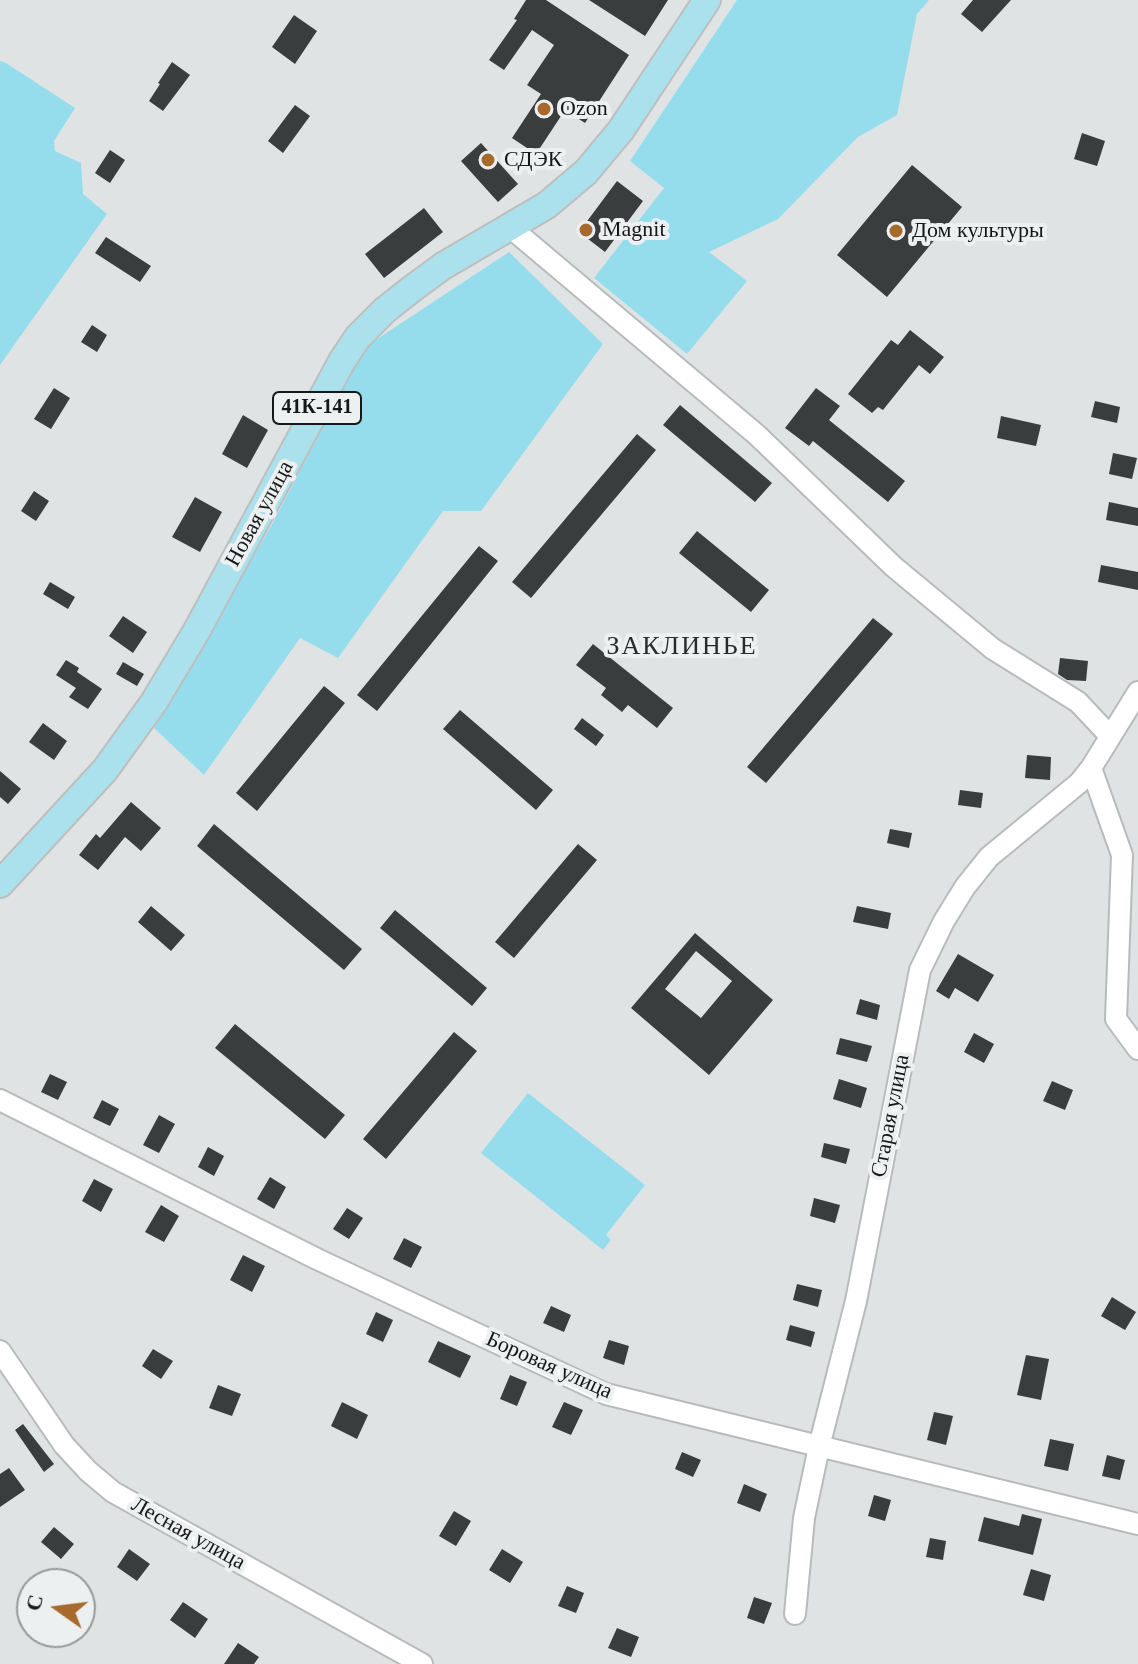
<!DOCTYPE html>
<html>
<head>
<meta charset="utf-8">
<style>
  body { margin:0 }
  #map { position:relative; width:1138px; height:1664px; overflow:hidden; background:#e0e3e4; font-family:"Times New Roman",serif }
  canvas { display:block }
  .north { position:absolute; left:16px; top:1568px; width:80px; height:80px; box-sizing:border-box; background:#edf0f1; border:2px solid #97999a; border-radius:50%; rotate:284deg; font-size:22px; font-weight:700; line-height:32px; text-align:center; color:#161718 }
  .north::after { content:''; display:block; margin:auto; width:28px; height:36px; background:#a76a2d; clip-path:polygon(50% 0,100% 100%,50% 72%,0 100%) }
</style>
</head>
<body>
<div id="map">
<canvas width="1138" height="1664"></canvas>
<div class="north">С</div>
</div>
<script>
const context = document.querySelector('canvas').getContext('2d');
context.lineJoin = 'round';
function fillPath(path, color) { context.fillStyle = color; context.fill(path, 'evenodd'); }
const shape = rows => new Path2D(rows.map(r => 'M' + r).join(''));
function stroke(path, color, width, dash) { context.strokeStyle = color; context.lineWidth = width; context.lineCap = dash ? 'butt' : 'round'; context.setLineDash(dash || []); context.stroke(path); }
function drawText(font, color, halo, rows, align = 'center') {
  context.font = font + ' "Times New Roman",serif'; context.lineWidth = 8; context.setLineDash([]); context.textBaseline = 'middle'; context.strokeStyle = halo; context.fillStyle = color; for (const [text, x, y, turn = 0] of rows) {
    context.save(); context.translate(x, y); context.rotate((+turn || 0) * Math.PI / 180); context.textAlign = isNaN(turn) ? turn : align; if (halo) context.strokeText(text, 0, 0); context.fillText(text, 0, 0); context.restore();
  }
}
const green = shape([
  [737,0,929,0,917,14,897,115,858,137,778,219,709,252,747,281,687,354,594,278,664,188,630,161],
  [0,61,6,63,75,108,54,141,55,151,81,163,83,194,107,214,0,365],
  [509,252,603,344,481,511,443,511,338,658,300,638,204,775,154,728,271,526,365,347],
  [528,1093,645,1185,606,1235,611,1240,603,1250,481,1153]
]);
const building = shape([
  [526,0,546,0,629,55,585,123,565,110,536,154,512,138,541,94,527,85,554,45,532,30,504,70,489,60,517,20,514,19],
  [589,0,668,0,645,36],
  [973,0,1011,0,982,32,961,14],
  [294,15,317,31,295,64,272,47],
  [172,62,190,75,163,111,149,101,160,84,158,83],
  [295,105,310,116,283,153,268,141],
  [1082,133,1105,141,1097,166,1074,159],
  [481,143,518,184,498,202,461,161],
  [110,150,125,160,110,183,95,173],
  [912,165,962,207,887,297,837,255],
  [617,181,643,201,605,252,579,232],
  [424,208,443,232,384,278,365,254],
  [106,237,151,266,140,282,95,253],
  [92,325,107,335,97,352,81,342],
  [910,330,944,357,930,374,919,365,883,410,878,407,872,413,848,394,891,340,898,345],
  [54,388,70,398,51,429,34,419],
  [816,388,840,406,829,420,905,481,888,502,813,441,809,446,785,428],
  [1095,401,1120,407,1117,423,1091,417],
  [680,405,772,483,755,502,663,425],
  [243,415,268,430,247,468,222,454],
  [1001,416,1041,425,1036,446,997,438],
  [637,434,656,450,531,598,512,582],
  [1113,453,1137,458,1132,479,1109,474],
  [34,491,49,501,36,521,21,511],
  [195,497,222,512,200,552,172,537],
  [1109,502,1138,508,1138,526,1106,520],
  [697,531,769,590,751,612,679,553],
  [479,546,498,561,377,711,357,695],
  [1101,565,1138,572,1138,590,1098,582],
  [50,582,75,597,68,609,43,594],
  [123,616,147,632,133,653,109,636],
  [873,618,893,634,766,783,747,767],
  [593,644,673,708,657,728,628,705,622,712,601,695,606,688,576,665],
  [1060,658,1088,661,1086,681,1067,680,1058,674],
  [66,660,79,668,77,672,102,689,88,709,69,697,76,688,56,675],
  [123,662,144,674,137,686,116,674],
  [324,686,345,703,257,811,236,793],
  [460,710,553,790,536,810,443,729],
  [582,718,604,735,596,746,574,729],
  [43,723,67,741,54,760,29,742],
  [1027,755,1051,757,1050,780,1025,778],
  [0,771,21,789,8,804,0,797],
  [960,790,983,793,981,808,958,805],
  [131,802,161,828,141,851,125,837,98,870,79,855,96,834,100,838],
  [214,824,362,949,344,970,197,846],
  [890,829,912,833,909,848,887,843],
  [578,844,597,860,514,958,495,942],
  [151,906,185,935,171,951,138,922],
  [857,906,891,913,888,929,853,922],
  [395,910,487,988,472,1006,380,928],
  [695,933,773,1000,709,1075,631,1008],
  [696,951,732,981,701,1018,665,989],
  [958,954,994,975,978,1002,955,988,949,999,936,991],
  [860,999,880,1005,877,1020,856,1014],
  [235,1024,345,1115,325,1139,215,1048],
  [454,1032,477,1051,386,1159,363,1139],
  [974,1033,994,1044,984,1063,964,1052],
  [840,1038,872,1046,867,1062,836,1054],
  [50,1074,67,1082,58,1100,41,1092],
  [839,1079,867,1088,861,1108,833,1099],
  [1052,1081,1073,1090,1065,1110,1043,1101],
  [102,1100,119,1109,110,1126,93,1118],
  [159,1115,175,1124,159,1153,143,1145],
  [824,1143,850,1149,846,1164,821,1157],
  [208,1147,224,1156,214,1176,198,1167],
  [270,1177,286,1187,274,1209,257,1199],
  [94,1179,113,1189,101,1212,82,1201],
  [814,1198,840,1205,835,1223,810,1216],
  [161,1205,179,1216,164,1242,145,1232],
  [347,1208,363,1218,349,1239,333,1229],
  [404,1238,422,1247,411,1268,393,1259],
  [243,1255,265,1266,252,1292,230,1280],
  [797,1284,822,1290,818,1307,793,1300],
  [1112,1297,1136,1312,1125,1330,1101,1316],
  [551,1306,571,1315,564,1332,543,1323],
  [376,1312,393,1320,383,1342,366,1334],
  [790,1325,815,1332,811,1347,786,1340],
  [609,1340,629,1346,624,1365,603,1358],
  [438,1341,471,1356,460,1378,428,1362],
  [153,1349,173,1361,161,1379,142,1366],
  [1026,1355,1049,1359,1041,1400,1017,1395],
  [510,1375,527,1382,517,1406,500,1399],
  [218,1385,241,1394,232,1416,209,1408],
  [342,1402,368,1415,357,1439,331,1426],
  [564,1402,583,1410,571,1435,552,1427],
  [934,1412,953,1416,946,1445,927,1440],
  [23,1424,54,1464,44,1472,15,1430],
  [1050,1439,1074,1444,1068,1471,1044,1466],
  [682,1452,701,1460,693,1477,675,1469],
  [1107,1455,1125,1460,1120,1480,1102,1476],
  [9,1468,25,1490,0,1507,0,1474],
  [744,1484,767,1494,760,1512,737,1503],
  [874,1495,891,1500,885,1521,868,1516],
  [454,1511,471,1521,456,1546,439,1536],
  [1022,1514,1042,1519,1033,1555,978,1541,984,1517,1019,1526],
  [54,1527,74,1544,61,1559,41,1542],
  [930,1538,946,1541,943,1560,926,1557],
  [129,1549,150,1564,137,1581,117,1567],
  [502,1549,523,1562,510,1583,489,1570],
  [1031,1569,1051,1575,1044,1601,1023,1595],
  [567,1586,584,1593,576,1613,558,1606],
  [754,1597,772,1603,764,1624,747,1618],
  [183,1602,208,1619,195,1638,170,1620],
  [617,1628,639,1637,631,1657,608,1648],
  [238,1643,259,1657,254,1664,224,1664]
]);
const minor = shape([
  [511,228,757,435,894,567,993,649,1078,702,1110,736],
  [1091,768,1122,855,1116,1019,1138,1049],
  [0,1100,317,1259,606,1394,1138,1524],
  [0,1351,64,1445,88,1471,113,1492,422,1664],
  [795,1614,804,1518,819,1447,856,1301,920,970,944,921,965,887,989,857,1079,783,1091,768,1138,692]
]);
const major = shape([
  [0,884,105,770,154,702,196,632,342,361,358,337,385,310,413,288,443,266,547,205,586,172,621,130,707,0]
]);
const markers = [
  [544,109,8,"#a76a2d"],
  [488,160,8,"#a76a2d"],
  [586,230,8,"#a76a2d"],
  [896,231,8,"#a76a2d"]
];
const shields = [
  [317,408,88]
];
const shieldNames = [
  ["41К-141",317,408]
];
const poiNames = [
  ["Ozon",560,109],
  ["СДЭК",504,160],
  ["Magnit",602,230],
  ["Дом культуры",912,231]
];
const streetNames = [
  ["Новая улица",260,514,-61],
  ["Старая улица",891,1116,-79],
  ["Боровая улица",549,1366,24],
  ["Лесная улица",188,1534,29]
];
const quarterNames = [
  ["ЗАКЛИНЬЕ",682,647]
];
fillPath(green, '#95dded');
fillPath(building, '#3a3d3d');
stroke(minor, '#b8bbbc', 24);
stroke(major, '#bebebe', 30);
stroke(minor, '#fff', 20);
stroke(major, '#aae1ec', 26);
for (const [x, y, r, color] of markers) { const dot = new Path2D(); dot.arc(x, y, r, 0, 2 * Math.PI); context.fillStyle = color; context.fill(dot); stroke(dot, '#edf0f1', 3); }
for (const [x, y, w] of shields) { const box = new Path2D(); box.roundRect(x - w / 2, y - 16, w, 32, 6); context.fillStyle = '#edf0f1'; context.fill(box); stroke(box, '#161718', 2); }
drawText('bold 20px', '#161718', null, shieldNames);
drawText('22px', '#161718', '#edf0f1', poiNames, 'left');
drawText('22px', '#161718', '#edf0f1', streetNames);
context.letterSpacing = '2px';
drawText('26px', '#282b2b', '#edf0f1', quarterNames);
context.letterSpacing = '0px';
</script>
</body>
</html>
